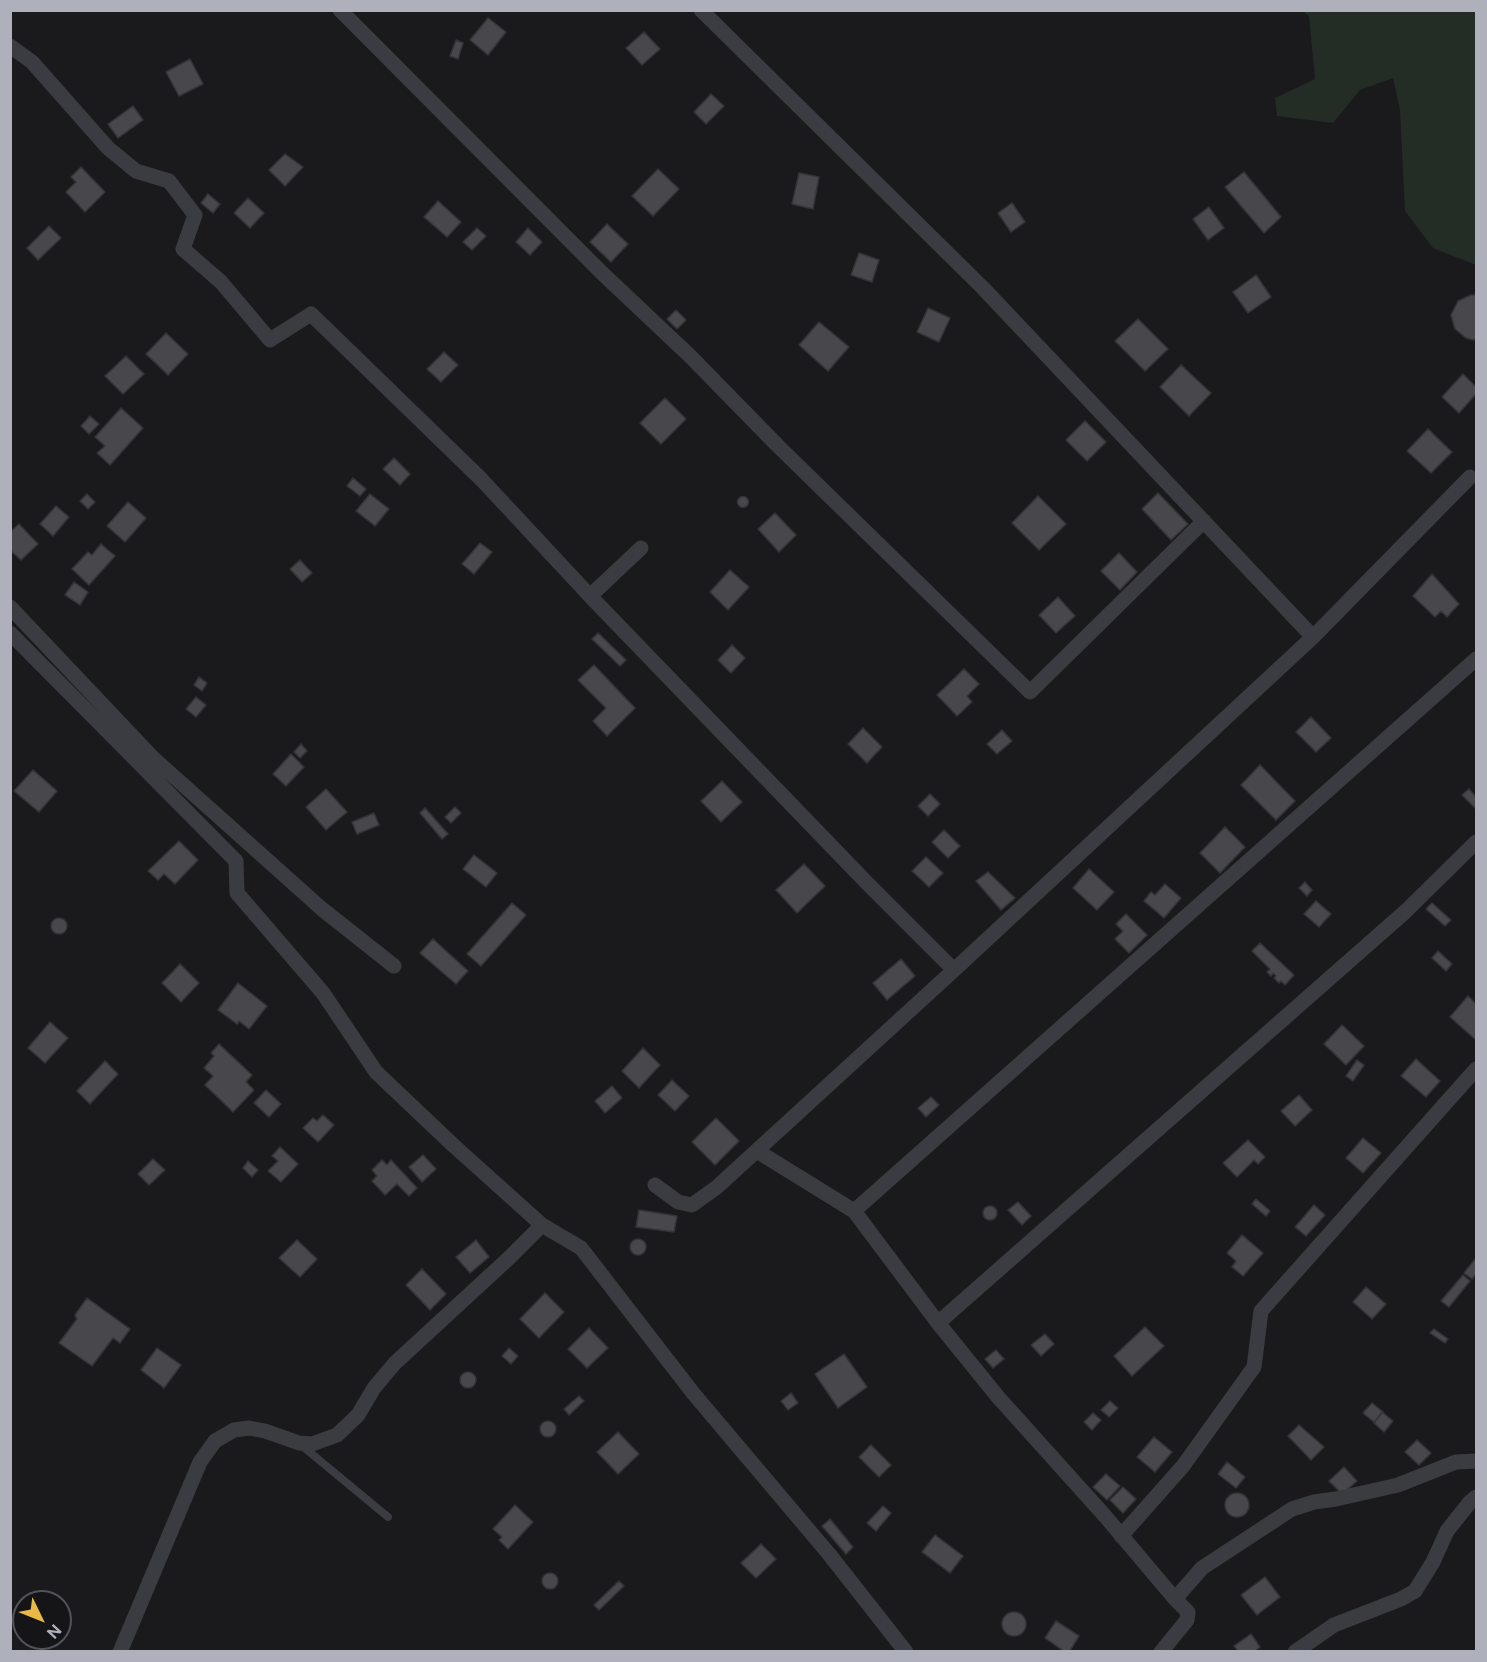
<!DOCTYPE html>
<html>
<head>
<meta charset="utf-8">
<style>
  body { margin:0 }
  #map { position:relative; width:1487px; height:1662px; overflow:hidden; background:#1a1a1c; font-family:"Public Sans",sans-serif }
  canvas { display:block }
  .frame { position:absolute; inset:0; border:12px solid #aeb1bb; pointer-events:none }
  .north { position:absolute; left:12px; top:1590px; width:60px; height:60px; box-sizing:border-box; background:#151517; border:2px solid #525359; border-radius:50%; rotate:133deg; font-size:16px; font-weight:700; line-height:24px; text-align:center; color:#aeb1bb }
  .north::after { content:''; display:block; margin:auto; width:21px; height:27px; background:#e9b945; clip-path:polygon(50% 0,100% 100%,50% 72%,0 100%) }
</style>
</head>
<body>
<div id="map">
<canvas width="1487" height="1662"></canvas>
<div class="frame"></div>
<div class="north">N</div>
</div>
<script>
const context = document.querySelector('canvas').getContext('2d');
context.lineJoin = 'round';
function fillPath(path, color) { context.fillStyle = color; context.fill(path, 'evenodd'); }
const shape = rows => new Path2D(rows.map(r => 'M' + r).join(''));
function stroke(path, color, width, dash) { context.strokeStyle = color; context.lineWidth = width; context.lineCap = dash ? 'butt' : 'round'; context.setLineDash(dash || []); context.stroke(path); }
const green = shape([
  [1302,11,1476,11,1476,265,1433,248,1405,211,1400,110,1393,78,1360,90,1333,123,1277,116,1275,98,1315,79,1309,16]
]);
const building = shape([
  [488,18,506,32,488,55,470,40,488,18],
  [644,32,660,49,642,65,626,48,644,32],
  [456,40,463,43,458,59,450,56,456,40],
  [190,59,203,84,179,96,166,72,190,59],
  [711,94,724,106,706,124,694,112,711,94],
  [133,106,143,120,118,138,108,124,133,106],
  [285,154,303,167,285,186,269,170,285,154],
  [81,167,105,192,85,212,66,192,76,182,71,177,81,167],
  [658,169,679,189,653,216,632,196,658,169],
  [1244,172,1281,217,1264,233,1225,187,1244,172],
  [799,173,819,177,813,209,792,204,799,173],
  [208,194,220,204,213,213,201,203,208,194],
  [248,198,264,213,250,228,234,213,248,198],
  [438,201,461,222,447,237,424,217,438,201],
  [1012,203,1025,222,1011,232,998,213,1012,203],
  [1209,207,1224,228,1208,240,1193,219,1209,207],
  [607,224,628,244,611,262,590,242,607,224],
  [49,226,61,238,38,260,27,248,49,226],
  [477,228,486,236,472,250,463,242,477,228],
  [528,228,542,242,530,255,516,242,528,228],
  [859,253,879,260,872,282,851,275,859,253],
  [1256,275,1271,297,1248,313,1233,292,1256,275],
  [1471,295,1476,295,1476,339,1473,340,1466,338,1455,329,1451,315,1458,301,1471,295],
  [928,308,950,318,939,342,917,332,928,308],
  [676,310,686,320,677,329,667,319,676,310],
  [1138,319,1168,349,1145,371,1115,341,1138,319],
  [819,322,849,347,828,371,799,345,819,322],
  [166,333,188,354,168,375,146,354,166,333],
  [444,352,458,365,441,382,427,369,444,352],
  [126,356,144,374,123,394,105,376,126,356],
  [1181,365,1211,393,1189,416,1160,387,1181,365],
  [1463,374,1476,387,1476,394,1459,413,1442,397,1463,374],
  [665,398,686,419,661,444,640,423,665,398],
  [121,408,143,428,110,465,97,453,105,446,95,437,121,408],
  [90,416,99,424,89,434,81,426,90,416],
  [1085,421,1106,442,1087,461,1066,440,1085,421],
  [1428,429,1452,452,1431,473,1407,451,1428,429],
  [394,458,410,474,400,485,383,469,394,458],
  [353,478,366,489,360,496,347,486,353,478],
  [1158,493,1188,524,1171,540,1142,509,1158,493],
  [87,494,95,502,88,509,80,501,87,494],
  [370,494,389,509,375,526,356,511,370,494],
  [1038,496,1066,524,1039,550,1012,523,1038,496],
  '737.5 502a5.5 5.5 0 1 1 11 0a5.5 5.5 0 1 1-11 0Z',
  [128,502,146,518,125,542,107,526,128,502],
  [56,506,69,517,53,536,40,524,56,506],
  [775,513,796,535,779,552,758,529,775,513],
  [19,524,38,544,21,560,10,550,10,532,19,524],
  [480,543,492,552,474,574,462,564,480,543],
  [101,544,115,556,89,585,72,569,88,552,92,555,101,544],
  [1119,553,1137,572,1120,590,1101,571,1119,553],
  [300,560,312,573,302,582,290,569,300,560],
  [730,570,749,587,728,610,710,592,730,570],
  [1432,574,1459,604,1447,617,1441,611,1435,617,1413,596,1432,574],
  [74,582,88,592,80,605,65,595,74,582],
  [1058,597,1075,616,1056,633,1039,615,1058,597],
  [598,633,626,660,620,666,592,639,598,633],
  [732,645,745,658,731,673,718,660,732,645],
  [594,665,635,708,607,736,593,721,606,708,578,680,594,665],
  [964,669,979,684,967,696,972,702,957,716,937,695,964,669],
  [199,677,207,683,202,691,194,685,199,677],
  [196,697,206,705,196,717,186,709,196,697],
  [1311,717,1331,738,1316,752,1296,732,1311,717],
  [863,728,882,747,867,763,848,744,863,728],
  [1002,730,1012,741,997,754,987,744,1002,730],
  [301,744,307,751,300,758,294,752,301,744],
  [291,754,304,767,286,786,273,774,291,754],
  [1260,765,1295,801,1276,820,1241,785,1260,765],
  [33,770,57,791,39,812,14,791,33,770],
  [722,781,742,802,721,822,701,801,722,781],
  [326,789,347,812,326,830,306,807,326,789],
  [1469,789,1476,797,1476,806,1475,808,1462,795,1469,789],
  [930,794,940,804,928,816,918,806,930,794],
  [455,807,461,813,451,823,445,817,455,807],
  [425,808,448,834,442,839,420,813,425,808],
  [374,813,379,825,357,834,352,822,374,813],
  [1225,827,1245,847,1220,873,1200,853,1225,827],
  [944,830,960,846,948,858,932,842,944,830],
  [179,841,198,860,175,884,164,874,158,880,148,871,179,841],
  [474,855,497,873,486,887,463,869,474,855],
  [926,857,943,873,929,887,912,871,926,857],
  [804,864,825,886,797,913,776,890,804,864],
  [1089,869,1114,892,1097,910,1073,888,1089,869],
  [988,872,1015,898,1001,910,976,881,988,872],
  [1305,882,1312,890,1307,896,1299,888,1305,882],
  [1165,884,1181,898,1164,918,1144,901,1151,892,1155,895,1165,884],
  [1316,901,1331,914,1319,927,1304,914,1316,901],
  [512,903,526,915,481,966,467,954,512,903],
  [1432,903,1451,920,1445,926,1426,909,1432,903],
  [1126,914,1147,935,1129,953,1115,939,1123,931,1116,924,1126,914],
  '51 926a8 8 0 1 1 16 0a8 8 0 1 1-16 0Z',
  [433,939,468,971,456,984,420,953,433,939],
  [1260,943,1294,975,1285,985,1281,981,1279,983,1274,978,1276,976,1273,973,1271,976,1267,972,1270,969,1252,951,1260,943],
  [1438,951,1452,964,1446,971,1432,958,1438,951],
  [901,959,915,976,887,1000,873,983,901,959],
  [180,964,199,983,181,1002,162,983,180,964],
  [238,983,267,1006,249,1029,239,1021,237,1024,218,1010,238,983],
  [1468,996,1476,1004,1476,1040,1450,1017,1468,996],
  [50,1022,68,1038,45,1063,28,1048,50,1022],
  [1342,1025,1364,1046,1346,1065,1324,1044,1342,1025],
  [219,1044,252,1075,246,1082,254,1090,233,1112,205,1085,213,1076,204,1068,214,1056,211,1053,219,1044],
  [643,1048,660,1065,639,1088,622,1071,643,1048],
  [1416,1059,1440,1081,1426,1097,1401,1076,1416,1059],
  [1357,1060,1364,1065,1353,1081,1346,1076,1357,1060],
  [105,1061,118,1074,90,1104,77,1091,105,1061],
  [672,1080,689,1096,675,1111,658,1095,672,1080],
  [612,1086,622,1098,605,1113,595,1101,612,1086],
  [266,1090,281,1104,269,1117,254,1103,266,1090],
  [1299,1095,1312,1110,1295,1126,1281,1111,1299,1095],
  [931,1097,939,1105,926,1117,918,1108,931,1097],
  [323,1115,334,1125,318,1142,303,1128,313,1118,317,1121,323,1115],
  [716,1118,739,1141,715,1165,692,1142,716,1118],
  [1363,1138,1381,1153,1363,1173,1346,1158,1363,1138],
  [1248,1140,1265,1157,1258,1164,1254,1160,1237,1177,1223,1163,1248,1140],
  [280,1147,298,1164,281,1182,268,1171,278,1161,272,1156,280,1147],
  [423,1155,436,1169,422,1182,409,1167,423,1155],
  [153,1159,165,1170,149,1185,138,1174,153,1159],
  [382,1160,387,1165,391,1160,417,1188,409,1196,397,1184,385,1195,372,1181,377,1176,372,1170,382,1160],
  [248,1161,258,1170,252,1177,243,1168,248,1161],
  [1256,1199,1270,1211,1266,1216,1252,1204,1256,1199],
  [1018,1202,1031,1216,1022,1225,1008,1210,1018,1202],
  [1314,1205,1325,1215,1306,1236,1295,1227,1314,1205],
  '983 1213a7 7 0 1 1 14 0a7 7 0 1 1-14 0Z',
  [639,1210,677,1216,674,1232,636,1227,639,1210],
  [1242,1235,1263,1253,1243,1276,1232,1267,1236,1261,1227,1253,1242,1235],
  '630 1247a8 8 0 1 1 16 0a8 8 0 1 1-16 0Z',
  [297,1240,317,1259,300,1277,279,1258,297,1240],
  [476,1240,489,1257,470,1273,456,1257,476,1240],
  [1476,1258,1476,1274,1472,1279,1464,1273,1476,1258],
  [422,1269,446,1294,430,1310,406,1285,422,1269],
  [1463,1275,1470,1281,1449,1307,1441,1301,1463,1275],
  [1366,1287,1386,1304,1372,1319,1353,1302,1366,1287],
  [545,1293,564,1312,539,1338,520,1319,545,1293],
  [87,1298,130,1329,120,1343,113,1338,92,1366,59,1343,77,1319,75,1315,87,1298],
  [1145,1327,1164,1346,1132,1376,1114,1356,1145,1327],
  [589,1328,608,1348,587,1368,568,1349,589,1328],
  [1434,1329,1448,1339,1445,1343,1430,1333,1434,1329],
  [1045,1334,1054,1344,1041,1356,1031,1345,1045,1334],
  [157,1348,181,1365,164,1388,141,1370,157,1348],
  [509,1348,518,1356,511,1364,502,1356,509,1348],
  [996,1350,1004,1359,993,1368,985,1359,996,1350],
  [844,1354,867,1387,838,1408,815,1374,844,1354],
  '460 1380a8 8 0 1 1 16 0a8 8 0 1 1-16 0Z',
  [791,1393,798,1403,788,1410,781,1401,791,1393],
  [579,1396,584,1401,569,1415,564,1409,579,1396],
  [1110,1401,1118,1408,1109,1417,1101,1410,1110,1401],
  [1372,1403,1383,1412,1374,1422,1363,1413,1372,1403],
  [1382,1412,1393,1421,1384,1432,1374,1423,1382,1412],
  [1093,1413,1101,1420,1092,1430,1084,1422,1093,1413],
  '540 1429a8 8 0 1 1 16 0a8 8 0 1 1-16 0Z',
  [1299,1425,1324,1447,1311,1460,1288,1436,1299,1425],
  [618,1432,639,1454,618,1474,597,1452,618,1432],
  [1154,1437,1172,1452,1155,1472,1137,1457,1154,1437],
  [1417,1440,1431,1453,1419,1465,1405,1452,1417,1440],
  [871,1445,891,1465,879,1477,859,1457,871,1445],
  [1227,1462,1245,1477,1236,1488,1218,1474,1227,1462],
  [1344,1467,1357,1481,1342,1494,1329,1481,1344,1467],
  [1106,1474,1120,1486,1107,1500,1093,1487,1106,1474],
  [1123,1487,1136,1499,1123,1513,1110,1500,1123,1487],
  '1225 1505a12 12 0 1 1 24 0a12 12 0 1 1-24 0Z',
  [515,1505,533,1522,508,1549,499,1540,502,1537,493,1529,515,1505],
  [883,1506,891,1513,876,1531,867,1523,883,1506],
  [830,1519,853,1547,846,1554,822,1526,830,1519],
  [935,1535,963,1556,950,1573,922,1552,935,1535],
  [761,1544,776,1559,756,1578,741,1563,761,1544],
  '542 1581a8 8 0 1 1 16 0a8 8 0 1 1-16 0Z',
  [1265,1577,1280,1597,1257,1615,1241,1595,1265,1577],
  [619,1581,624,1586,599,1610,594,1605,619,1581],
  '1002 1624a12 12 0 1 1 24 0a12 12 0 1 1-24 0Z',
  [1056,1621,1079,1636,1069,1652,1065,1652,1045,1638,1056,1621],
  [1251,1634,1260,1647,1254,1652,1239,1652,1234,1646,1251,1634]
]);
const lane = shape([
  [301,1445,388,1517]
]);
const street = shape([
  [340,10,602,273,690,356,778,446,1030,692,1204,521],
  [701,10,983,288,1313,637],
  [10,46,32,62,108,148,136,171,169,181,195,215,183,249,221,282,270,340,311,314,481,479,590,596],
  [641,548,590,596,867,883,954,970],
  [10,607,152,757,322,909,394,966],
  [10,633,236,861,237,893,323,993,376,1072,453,1145,542,1225,581,1248,693,1393,829,1554,906,1652],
  [757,1151,854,1211,938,1323,998,1397,1105,1516,1175,1599],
  [655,1185,678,1202,692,1205,717,1187,954,970,1313,637,1470,477],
  [854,1211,1476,659],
  [938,1323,1406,911,1476,842],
  [1121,1536,1183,1466,1254,1367,1261,1311,1476,1069],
  [120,1652,200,1462,215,1441,234,1430,249,1428,265,1431,299,1443,312,1444,337,1435,358,1415,374,1388,395,1363,509,1258,542,1225],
  [1161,1652,1187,1620,1188,1612,1175,1599,1202,1568,1292,1509,1314,1502,1336,1499,1398,1485,1456,1462,1476,1461],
  [1295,1652,1334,1625,1401,1599,1415,1591,1433,1562,1447,1531,1470,1502,1476,1497]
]);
fillPath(green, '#242c26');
fillPath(building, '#48474c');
stroke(building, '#353438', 1.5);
stroke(lane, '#3b3c41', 8);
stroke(street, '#3b3c41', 15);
</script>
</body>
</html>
